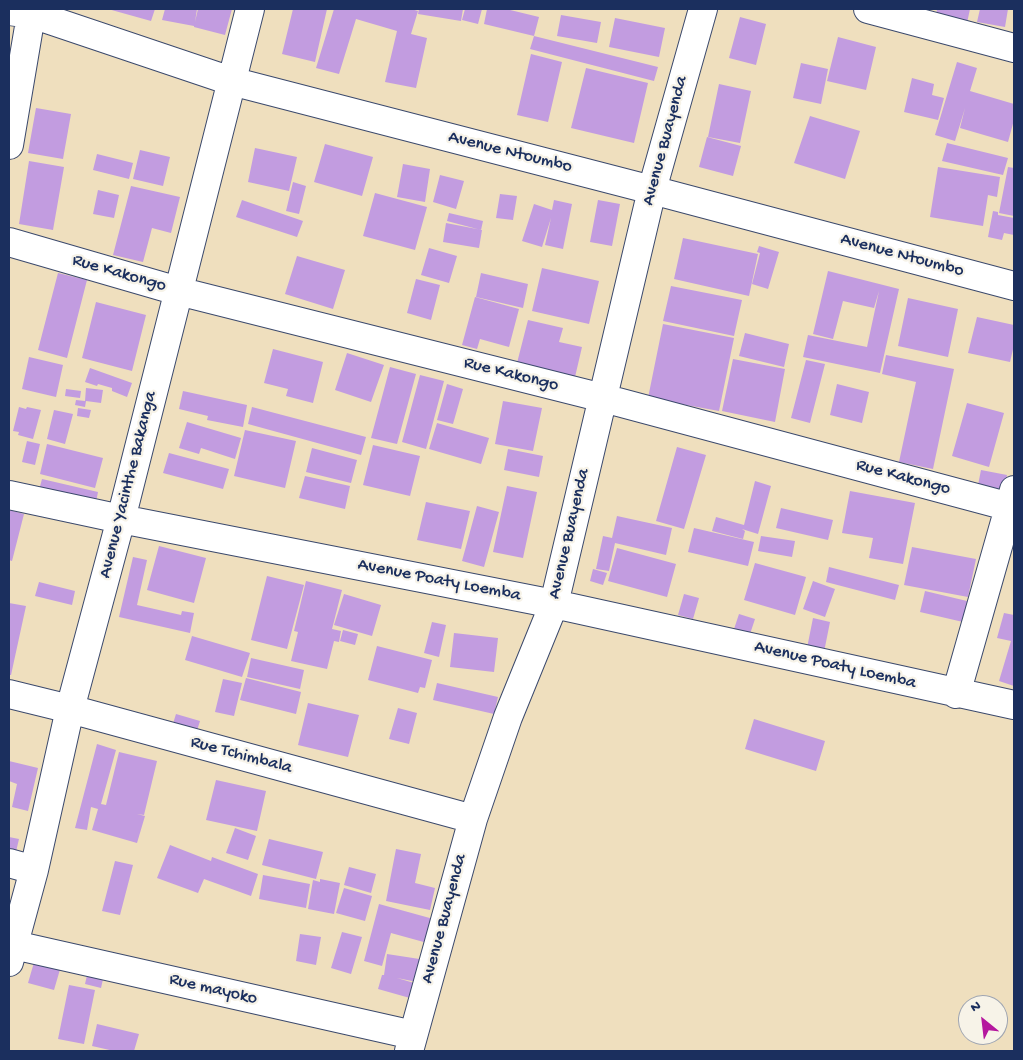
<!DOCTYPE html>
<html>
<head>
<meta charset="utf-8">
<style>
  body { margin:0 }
  #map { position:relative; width:1023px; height:1060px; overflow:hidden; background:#efdfbe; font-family:"Gochi Hand",sans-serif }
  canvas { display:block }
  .frame { position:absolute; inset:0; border:10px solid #1b2f5e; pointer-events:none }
  .north { position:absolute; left:958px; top:995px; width:50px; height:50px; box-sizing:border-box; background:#f7f3e8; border:1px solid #9fa5b1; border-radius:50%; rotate:331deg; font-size:14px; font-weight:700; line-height:20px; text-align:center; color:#1b2f5e }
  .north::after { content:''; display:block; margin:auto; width:18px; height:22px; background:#b5179e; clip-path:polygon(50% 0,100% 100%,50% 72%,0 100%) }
</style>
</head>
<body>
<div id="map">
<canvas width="1023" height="1060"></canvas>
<div class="frame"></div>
<div class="north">N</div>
</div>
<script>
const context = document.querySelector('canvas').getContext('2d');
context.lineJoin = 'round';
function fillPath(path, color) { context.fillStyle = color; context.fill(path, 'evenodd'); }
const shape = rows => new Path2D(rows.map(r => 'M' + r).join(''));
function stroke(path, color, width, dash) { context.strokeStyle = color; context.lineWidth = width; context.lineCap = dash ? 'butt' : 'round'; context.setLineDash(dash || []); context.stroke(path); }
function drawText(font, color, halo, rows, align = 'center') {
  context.font = font + ' "Gochi Hand",sans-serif'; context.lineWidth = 4.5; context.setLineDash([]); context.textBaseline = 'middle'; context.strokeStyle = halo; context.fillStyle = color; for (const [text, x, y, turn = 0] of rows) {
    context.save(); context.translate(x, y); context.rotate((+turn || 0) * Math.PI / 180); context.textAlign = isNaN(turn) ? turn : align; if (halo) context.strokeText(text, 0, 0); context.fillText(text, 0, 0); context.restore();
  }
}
const building = shape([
  [108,9,155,9,151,21],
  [165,9,197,9,195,22,198,9,232,9,225,35,194,27,194,26,162,20],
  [293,9,327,9,315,62,282,54],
  [334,9,411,9,418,11,411,34,427,38,416,88,385,82,397,31,356,19,339,74,316,68],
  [419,9,463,9,461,21,418,14],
  [465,9,482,9,478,24,462,20],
  [487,9,506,9,539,17,534,36,658,67,654,81,530,49,534,36,484,24],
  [937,9,970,9,967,23,936,17],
  [980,9,1008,9,1005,27,977,22],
  [561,15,601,22,597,43,557,36],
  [740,17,766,24,756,65,729,58],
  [615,18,665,28,659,57,609,47],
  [838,37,876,47,866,90,827,81],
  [531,54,562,62,548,122,517,115],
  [957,62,977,68,970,91,1014,104,1014,120,1008,142,960,128,965,108,955,141,935,135],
  [801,63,828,69,821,104,793,98],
  [586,68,648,83,634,143,571,128],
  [912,78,934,84,932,95,944,98,938,120,904,112],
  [719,84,751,91,740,143,708,137],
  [36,108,71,114,63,159,28,153],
  [810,116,860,131,845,179,794,163],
  [707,137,741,146,733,176,699,167],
  [947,143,1008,158,1003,175,942,161],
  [325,144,373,157,362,196,314,182],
  [255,148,297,157,289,191,248,182],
  [140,150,170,157,163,186,133,179],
  [97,154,133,163,129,179,93,170],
  [29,161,64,167,53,230,19,224],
  [403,164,430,169,425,202,397,197],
  [938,167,1000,177,997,197,988,195,983,226,930,217],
  [1008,167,1014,168,1014,216,999,213],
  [440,175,464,181,456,209,433,202],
  [293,182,306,186,299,214,286,211],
  [131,186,180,197,171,233,152,228,143,262,113,255],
  [98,190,119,195,114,218,93,214],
  [375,193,427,207,415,250,363,236],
  [500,194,517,196,513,220,496,218],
  [242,200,303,221,297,237,236,217],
  [554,200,572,204,563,249,545,245,551,218,542,247,522,241,534,204,552,210],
  [598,200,620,204,612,246,590,242],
  [993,211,998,212,998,215,1014,218,1014,235,1004,233,1002,240,988,237],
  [449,213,483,221,481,230,447,221],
  [446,223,482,230,479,248,443,242],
  [683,238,758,254,749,296,674,279],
  [759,246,779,252,768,289,752,284,760,253,757,252],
  [429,248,457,256,449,283,421,275],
  [297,256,345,270,333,309,285,294],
  [542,268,599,281,589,324,532,311],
  [828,271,899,289,880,373,803,357,808,335,867,347,879,291,874,308,843,301,833,339,813,334],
  [58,273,87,280,67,358,38,350],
  [481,273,528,284,523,308,476,297],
  [416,279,440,285,431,320,407,313],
  [671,286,742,300,734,336,663,321],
  [475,297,519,309,509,347,480,339,477,349,462,345],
  [908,298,958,309,948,357,898,346],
  [96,302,146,315,132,371,82,358],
  [977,317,1014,325,1014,345,1010,362,968,353],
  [528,320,563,328,559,342,582,347,575,377,517,363],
  [663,324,734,338,719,411,648,398],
  [745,333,789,344,784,367,739,356],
  [273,349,323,362,313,403,286,396,288,389,264,383],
  [347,353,384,365,371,402,335,390],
  [886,355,954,369,933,469,899,462,916,382,882,374],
  [29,357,63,365,56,397,22,389],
  [733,359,785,369,775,422,722,411],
  [806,360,825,364,810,423,791,418],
  [390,367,416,374,397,444,371,438],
  [90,368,132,383,127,397,112,391,112,388,98,384,97,386,85,382],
  [420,375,444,381,426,449,402,442],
  [447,384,463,389,453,424,437,420],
  [837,384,869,392,862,423,830,415],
  [86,388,103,390,101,403,86,401,85,407,75,405,76,400,85,401],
  [66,389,81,391,80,398,65,396],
  [183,391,247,405,243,427,207,420,208,416,179,409],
  [503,401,542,408,533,451,495,444],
  [967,403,1004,413,989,467,952,456],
  [19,407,26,409,27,407,41,410,33,439,18,435,19,432,13,431],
  [252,407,366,437,361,455,248,424],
  [78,408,91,410,89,418,77,416],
  [54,410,73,414,65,444,47,439],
  [187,422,241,438,235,459,201,448,199,454,179,448],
  [437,423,489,438,481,464,429,449],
  [245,430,296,441,285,488,234,476],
  [27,441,40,444,35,465,22,462],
  [47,444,103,458,95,488,40,474],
  [373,445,420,456,410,496,363,485],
  [677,447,706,455,684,529,656,521],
  [312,448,357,460,351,483,306,472],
  [508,449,543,456,539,477,504,470],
  [169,453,229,469,223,489,163,473],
  [981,470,1007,475,1004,490,978,485],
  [305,476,350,486,345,509,299,498],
  [42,479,98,492,95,507,38,494],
  [755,481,771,486,758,534,742,529,745,531,743,539,712,531,716,517,744,525],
  [507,486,537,492,523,558,493,552],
  [850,491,915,503,903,564,869,558,873,538,842,533],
  [426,502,470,511,461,549,417,540],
  [477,506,499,512,484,567,462,561],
  [781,508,833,520,828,540,776,528],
  [9,510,24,514,12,561,9,560],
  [617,516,672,528,666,555,615,543,609,571,596,569,603,536,612,538],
  [694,528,754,542,748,566,688,552],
  [761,536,795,541,792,557,758,551],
  [159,546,206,558,194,603,147,590],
  [912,547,976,559,968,597,904,585],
  [617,548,676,564,667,597,608,581],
  [133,557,147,560,137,605,181,615,182,611,194,613,190,633,119,617],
  [755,563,806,577,795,615,744,600],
  [829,567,899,585,895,600,826,582],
  [593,569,607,573,603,585,590,581],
  [267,576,304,585,287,649,251,640],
  [306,581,342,590,332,629,341,631,339,642,334,641,327,669,291,661,298,632,294,631],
  [813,581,835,589,825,617,803,609],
  [39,582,75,591,72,605,35,596],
  [925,591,967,601,963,622,920,612],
  [344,594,381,605,372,636,334,625],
  [684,594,699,598,693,619,678,615],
  [9,603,26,606,11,675,9,675],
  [1004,613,1014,615,1014,686,999,681,1011,641,997,638],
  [739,614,755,619,748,640,732,635],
  [813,618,830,622,824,652,807,648],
  [432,622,446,625,439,657,424,653],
  [343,630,358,634,355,645,340,641],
  [454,633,498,638,494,672,450,667],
  [192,636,250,653,242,677,185,660],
  [377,646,432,660,425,688,420,687,418,693,368,680],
  [251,658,304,670,300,689,247,677],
  [246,678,301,692,296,714,240,700],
  [223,679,242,683,234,716,215,712],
  [437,683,498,697,494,714,433,700],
  [308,703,359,715,348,757,298,745],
  [398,708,417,713,409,744,389,739],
  [176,714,200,721,195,737,171,730],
  [754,719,825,741,816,771,745,749],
  [97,744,116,750,101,804,106,805,119,752,157,761,144,815,137,814,145,816,137,843,92,830,98,809,91,807,87,830,75,828],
  [9,761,38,768,28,811,12,807,17,784,9,781],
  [216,780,266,791,257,831,206,820],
  [235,828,256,836,248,860,226,853],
  [9,837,19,839,15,856,9,855],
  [269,839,323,852,316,879,262,865],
  [170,845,211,861,212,857,258,874,251,896,204,879,198,893,157,878],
  [396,849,421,854,415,883,435,888,430,910,386,901],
  [115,861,133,865,120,915,102,911],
  [349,867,376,874,371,893,344,885],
  [263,875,310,884,306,908,259,899],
  [320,879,340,883,334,914,308,909,313,880,320,882],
  [344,888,372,896,365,921,336,913],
  [379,904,437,920,431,944,391,933,382,966,364,961],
  [342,932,362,937,351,974,331,968],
  [300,934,321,937,316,965,296,961],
  [387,954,426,960,422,983,397,978,421,985,417,1000,378,989,382,975,384,975],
  [35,959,61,966,54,990,28,983],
  [88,971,104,975,101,988,85,984],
  [69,985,95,990,84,1044,58,1039],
  [97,1024,139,1034,134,1051,114,1051,92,1046]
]);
const minor = shape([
  [868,9,1014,48],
  [9,11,32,14,231,81,652,190,1014,286],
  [9,145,32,9],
  [9,242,178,291,603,398,1014,508],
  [9,495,121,519,554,604,1014,705],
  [9,694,70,709,473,819],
  [956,694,1014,490],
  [9,863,34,870],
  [14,945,413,1035],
  [9,962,34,870,70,709,121,519,250,9],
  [409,1051,473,819,508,717,554,604,652,190,703,9]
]);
const streetNames = [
  ["Avenue Buayenda",666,141,-75],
  ["Avenue Ntoumbo",510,153,14],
  ["Avenue Ntoumbo",902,256,15],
  ["Rue Kakongo",119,274,16],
  ["Rue Kakongo",511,375,14],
  ["Rue Kakongo",903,478,15],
  ["Avenue Yacinthe Bakanga",129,485,-76],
  ["Avenue Buayenda",570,534,-77],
  ["Avenue Poaty Loemba",439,581,11],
  ["Avenue Poaty Loemba",835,666,13],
  ["Rue Tchimbala",241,756,15],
  ["Avenue Buayenda",445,919,-75],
  ["Rue mayoko",213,990,13]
];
fillPath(building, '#c29ce0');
stroke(minor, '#3b496c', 30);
stroke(minor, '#fff', 28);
drawText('18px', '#1b2f5e', '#f7f3e8', streetNames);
</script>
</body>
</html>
